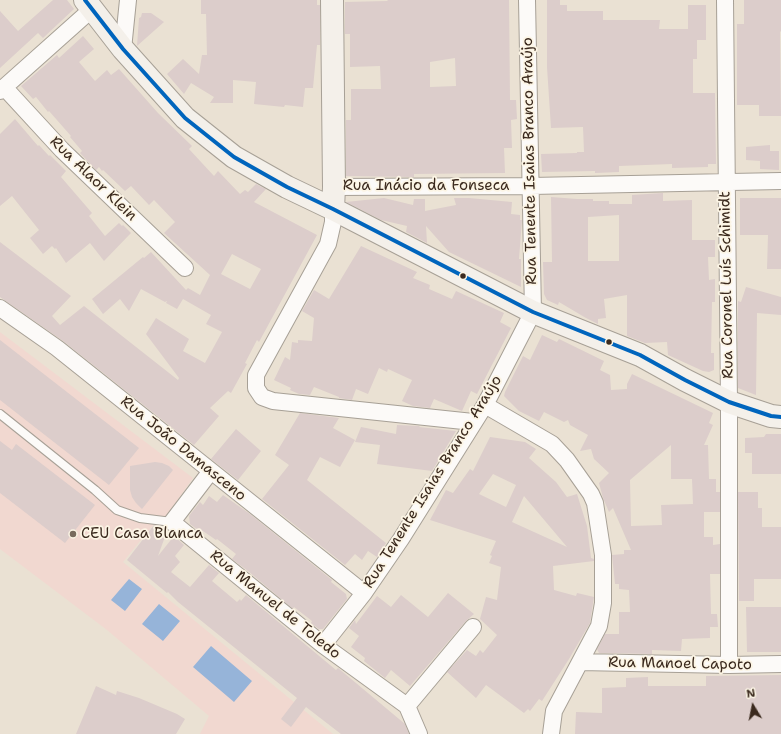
<!DOCTYPE html>
<html>
<head>
<meta charset="utf-8">
<style>
  body { margin:0 }
  #map { position:relative; width:781px; height:734px; overflow:hidden; background:#eae1d3; font-family:"Shantell Sans",sans-serif }
  canvas { display:block }
  .north { position:absolute; left:733px; top:686px; width:40px; height:40px; -webkit-text-stroke:3px #fcf5e5; paint-order:stroke; rotate:350deg; font-size:11px; font-weight:700; line-height:16px; text-align:center; color:#3b2a1e }
  .north::after { content:''; display:block; margin:auto; width:14px; height:18px; background:#3b2a1e; clip-path:polygon(50% 0,100% 100%,50% 72%,0 100%) }
</style>
</head>
<body>
<div id="map">
<canvas width="781" height="734"></canvas>
<div class="north">N</div>
</div>
<script>
const context = document.querySelector('canvas').getContext('2d');
context.lineJoin = 'round';
function fillPath(path, color) { context.fillStyle = color; context.fill(path, 'evenodd'); }
const shape = rows => new Path2D(rows.map(r => 'M' + r).join(''));
function stroke(path, color, width, dash) { context.strokeStyle = color; context.lineWidth = width; context.lineCap = dash ? 'butt' : 'round'; context.setLineDash(dash || []); context.stroke(path); }
function drawText(font, color, halo, rows, align = 'center') {
  context.font = font + ' "Shantell Sans",sans-serif'; context.lineWidth = 3.5; context.setLineDash([]); context.textBaseline = 'middle'; context.strokeStyle = halo; context.fillStyle = color; for (const [text, x, y, turn = 0] of rows) {
    context.save(); context.translate(x, y); context.rotate((+turn || 0) * Math.PI / 180); context.textAlign = isNaN(turn) ? turn : align; if (halo) context.strokeText(text, 0, 0); context.fillText(text, 0, 0); context.restore();
  }
}
const built = shape([
  [0,332,193,478,164,519,159,518,123,562,333,734,200,734,209,716,107,630,0,549]
]);
const water = shape([
  [129,579,142,589,125,611,111,600],
  [159,604,180,621,163,641,142,624],
  [211,646,252,681,234,702,193,667]
]);
const building = shape([
  [53,0,67,0,74,9,43,38,38,33,0,68,0,11,18,31],
  [201,0,317,0,317,5,320,5,320,45,317,45,313,88,305,88,303,107,285,105,284,107,254,104,256,82,233,80,233,103,210,103,214,97,191,83,184,94,167,74,183,59,199,74,202,55,207,55,206,14,201,14],
  [388,0,509,0,510,100,516,100,517,119,511,120,512,148,504,148,505,173,414,174,414,177,346,176,346,120,351,120,351,89,381,89,380,66,350,67,350,34,345,34,345,2,387,1],
  [455,58,456,86,430,87,430,62],
  [547,0,560,0,560,5,567,5,567,11,603,11,603,20,660,20,659,29,688,29,688,5,706,5,706,40,697,40,697,59,693,59,693,93,715,93,716,164,708,164,708,167,672,168,672,164,619,166,619,172,595,173,595,171,542,172,541,154,577,153,577,152,584,152,583,127,551,128,547,67],
  [744,0,781,0,781,31,780,32,781,116,759,116,759,105,737,105,737,24,744,24],
  [142,13,151,13,164,22,137,46,139,18,141,17],
  [83,36,94,49,79,62,95,81,107,70,111,75,119,69,158,113,192,146,189,149,214,176,218,171,240,194,245,190,248,192,256,184,266,189,254,202,317,235,259,342,257,340,245,363,247,364,231,393,228,391,210,408,219,416,194,445,63,341,0,297,0,242,71,296,52,316,60,325,84,306,178,380,179,378,146,334,156,318,189,339,183,351,205,363,222,332,206,324,211,315,183,299,177,309,166,303,167,301,165,302,141,289,129,311,120,299,103,314,92,299,143,257,144,258,151,252,186,290,188,288,200,295,210,275,164,233,175,222,154,200,149,205,131,186,125,191,103,170,102,171,99,167,96,170,80,153,82,151,70,137,71,136,49,111,48,112,36,97,33,99,21,86,57,55,59,58],
  [232,254,261,269,250,289,221,274],
  [15,119,38,146,39,145,49,156,50,155,66,171,61,177,92,213,89,216,105,236,119,223,122,226,123,225,131,233,104,261,90,243,66,263,56,248,55,249,52,246,43,254,30,238,39,230,12,196,0,206,0,134],
  [770,145,770,151,779,151,779,170,760,169,760,161,746,160,746,147],
  [663,193,663,201,692,200,692,240,715,240,715,257,708,257,709,280,715,279,715,302,712,302,711,353,714,353,714,370,709,372,703,371,668,355,667,342,645,343,627,336,627,295,604,299,606,318,598,319,598,324,586,318,559,302,558,305,547,300,544,294,543,262,552,262,551,197,577,199,593,199,593,201,609,201,609,204,632,204,632,195],
  [619,215,619,261,588,261,588,217],
  [384,198,413,205,414,199,425,199,425,211,456,205,454,198,469,198,512,202,511,214,520,215,520,220,522,220,519,259,521,259,521,287,449,252,426,226,427,243,406,232,407,226,381,220,346,202],
  [740,198,781,198,781,269,767,269,768,235,740,235],
  [361,246,417,272,413,278,430,285,429,289,452,299,456,291,504,313,500,322,511,328,477,394,471,391,462,411,434,399,430,408,413,406,402,401,412,380,388,369,387,372,379,368,368,394,356,389,352,400,339,398,339,397,314,387,310,395,299,394,290,390,291,388,274,380,285,357,290,360,292,342,298,343,298,340,312,341,314,318,302,311,314,290,329,299],
  [746,287,781,297,781,315,757,313,756,395,738,388,738,301,741,302],
  [542,335,557,342,559,339,604,361,600,370,610,375,611,390,627,389,627,384,632,374,713,413,709,423,713,425,704,445,708,445,709,479,716,479,716,492,720,492,720,512,704,512,704,537,713,537,713,545,720,544,720,574,710,574,711,614,717,614,718,627,710,627,710,638,682,639,681,651,652,650,652,654,599,653,597,649,605,634,619,634,619,612,630,612,629,590,619,589,619,584,615,584,612,555,624,554,624,550,631,550,613,508,609,512,603,498,599,483,609,473,594,459,591,449,580,451,588,435,570,425,568,420,564,422,544,412,539,421,519,411,504,396,505,392,523,356,530,360],
  [671,445,671,479,692,479,693,504,661,505,662,525,631,526,630,480],
  [0,340,139,448,109,485,0,400],
  [300,413,339,418,333,428,355,440,340,467,320,457,307,480,386,543,377,557,368,551,362,560,355,554,345,565,262,499,289,465,275,455],
  [397,425,420,426,419,427,456,431,432,471,377,464,380,445,355,442,361,427,396,434],
  [236,429,261,451,238,480,211,459],
  [766,434,781,434,781,474,752,474,752,453,745,453,745,438,764,437],
  [490,437,525,442,536,449,529,458,556,482,567,497,577,494,587,526,591,558,594,559,594,561,553,566,554,590,576,596,577,593,594,597,590,623,569,659,542,701,539,699,530,711,528,709,524,713,486,685,476,698,447,672,467,650,476,656,480,650,483,653,497,635,480,619,486,597,497,600,501,567,489,563,492,556,490,555,496,541,430,520,446,490,453,493,470,469,473,471],
  [493,474,516,485,506,507,479,494],
  [524,496,567,547,512,522],
  [0,441,12,450,16,444,95,505,65,543,0,493],
  [155,462,162,463,169,466,173,470,142,509,136,503,132,497,130,490,130,466],
  [738,492,758,492,758,508,762,508,762,527,781,527,781,579,754,579,754,601,739,601],
  [223,495,250,514,332,580,331,582,346,594,347,599,323,629,319,629,311,623,312,621,294,607,293,609,248,571,232,559,236,554,217,539,216,540,203,531,202,533,190,524,189,516,200,502,203,505,209,496,217,502],
  [154,525,161,526,167,531,158,556,174,536,184,545,175,556,180,562,171,572,190,587,209,565,219,573,212,581,237,602,240,599,241,601,246,595,336,670,338,668,405,724,409,734,341,734,306,707,291,727,281,719,297,698,178,602,168,592,167,593,127,560],
  [448,593,474,614,466,621,410,686,391,670,385,678,364,661,365,658,351,647,359,636,349,628,355,620,356,624,377,596,391,607,401,595,428,617],
  [746,607,781,607,781,652,747,652],
  [781,675,781,734,575,734,576,712,602,713,602,688,626,687,626,678,648,677,648,686,706,686,706,676],
  [96,686,116,695,117,691,139,698,177,714,185,719,176,734,76,734]
]);
const lane = shape([
  [0,414,95,490,117,510,140,518,172,522]
]);
const street = shape([
  [725,0,729,402,729,665],
  [123,49,128,0],
  [4,87,62,150,185,268],
  [0,91,92,9],
  [334,187,531,186,781,181],
  [333,209,333,222,328,244,256,375,256,388,262,397,273,401,473,422],
  [0,308,57,348,364,593],
  [485,405,552,444,567,460,591,494,595,503,603,555,603,603,599,626,554,711,551,734],
  [211,471,172,522,323,645,407,706,419,734],
  [323,645,364,593,401,539,485,405,533,312,527,0],
  [580,662,729,665,781,664],
  [407,706,473,627]
]);
const secondary = shape([
  [85,0,123,49,185,118,234,157,287,187,333,209,533,312,640,355,685,380,729,402,771,416,781,417],
  [332,0,334,187,333,209]
]);
const bus1 = shape([
  [85,0,123,49,185,118,234,157,287,187,333,209,533,312,640,355,685,380,729,402,771,416,781,417]
]);
const markers = [
  [463,276,3.5,"#3b2a1e"],
  [609,342,3.5,"#3b2a1e"],
  [73,534,4,"#786a5d"]
];
const streetNames = [
  ["Rua Tenente Isaias Branco Araújo",530,161,-91],
  ["Rua Alaor Klein",93,179,44],
  ["Rua Inácio da Fonseca",426,186],
  ["Rua Coronel Luís Schimidt",727,285,-91],
  ["Rua João Damasceno",183,449,39],
  ["Rua Tenente Isaias Branco Araújo",433,482,-58],
  ["Rua Manuel de Toledo",275,605,39],
  ["Rua Manoel Capoto",680,664,1]
];
const poiNames = [
  ["CEU Casa Blanca",81,534]
];
fillPath(built, '#f1d8d0');
fillPath(water, '#96b4d9');
fillPath(building, '#dccdcb');
stroke(lane, '#a7a096', 10);
stroke(street, '#a7a096', 18);
stroke(secondary, '#a7a096', 24);
stroke(lane, '#fcfaf8', 8);
stroke(street, '#fcfaf8', 16);
stroke(secondary, '#f4f0ea', 22);
stroke(bus1, '#0065bd', 4);
for (const [x, y, r, color] of markers) { const dot = new Path2D(); dot.arc(x, y, r, 0, 2 * Math.PI); context.fillStyle = color; context.fill(dot); stroke(dot, '#fcf5e5', 1.5); }
drawText('15px', '#3b2a1e', '#fcf5e5', streetNames);
drawText('15px', '#3b2a1e', '#fcf5e5', poiNames, 'left');
</script>
</body>
</html>
